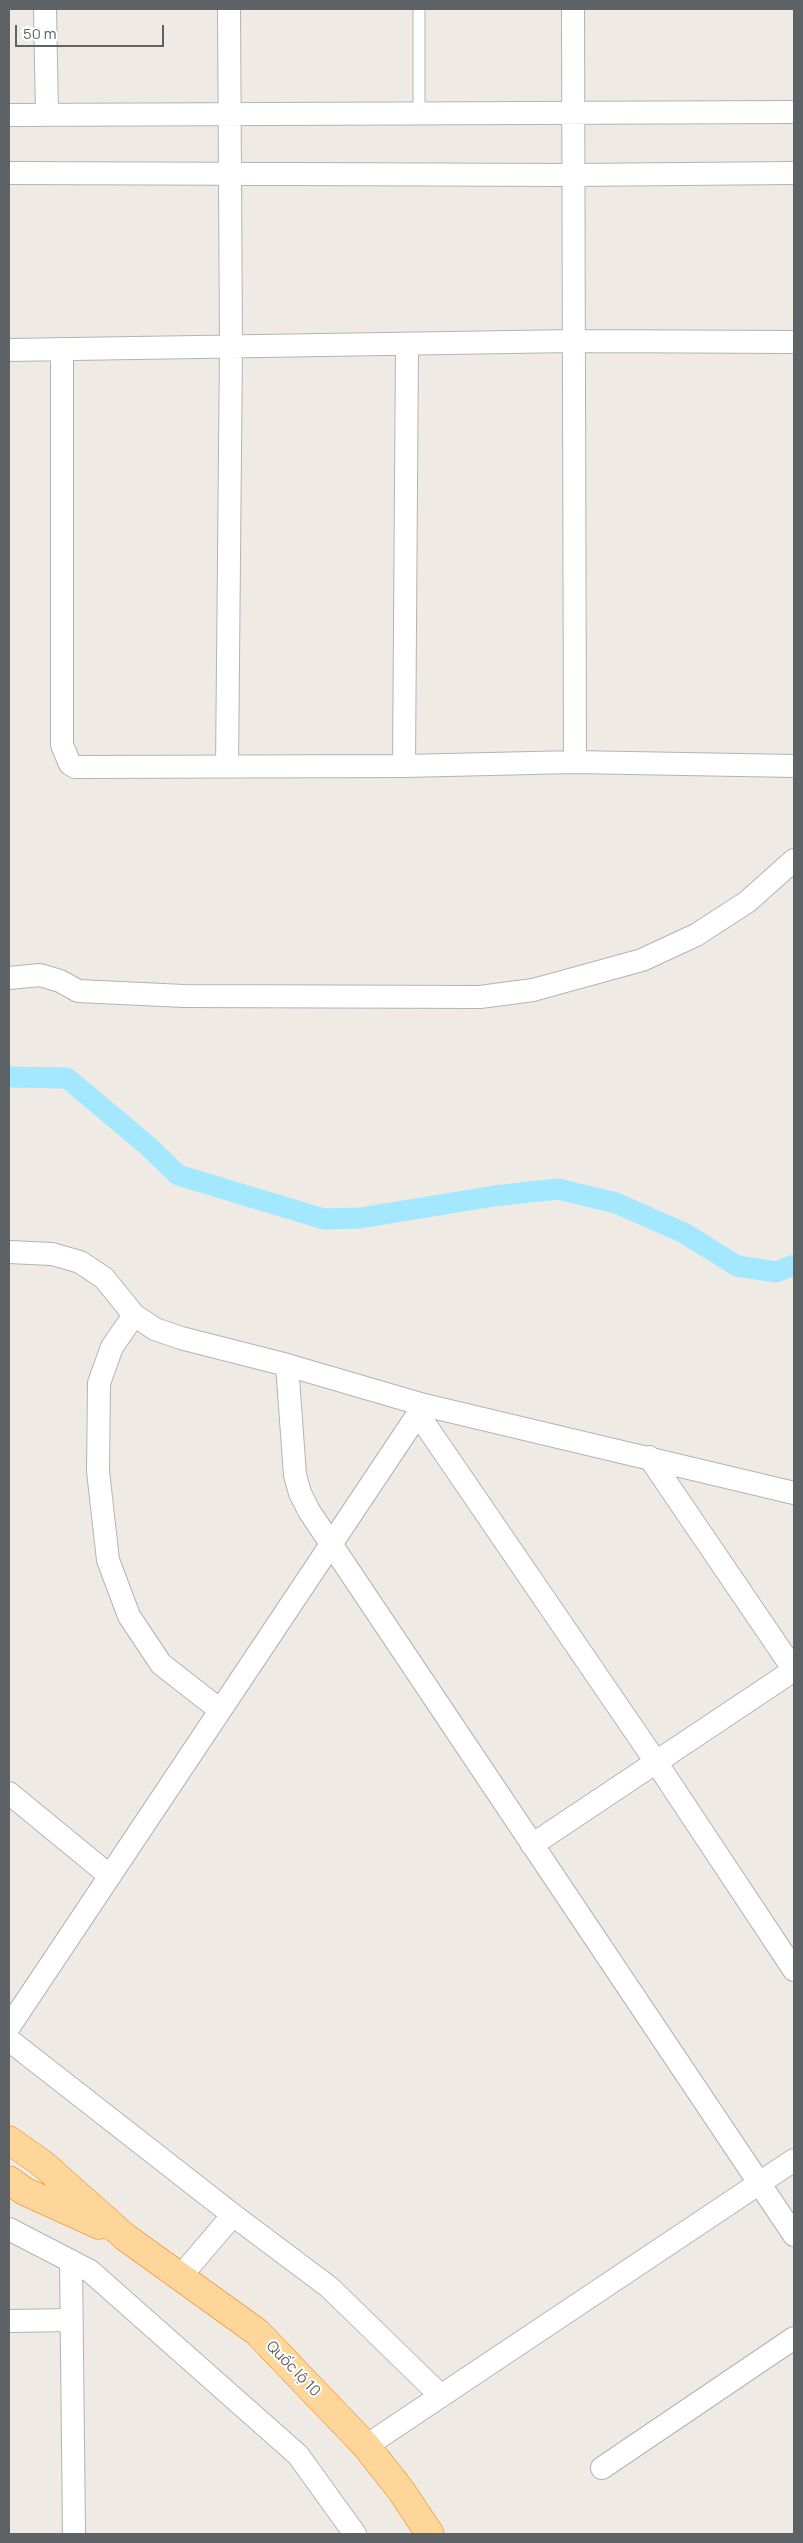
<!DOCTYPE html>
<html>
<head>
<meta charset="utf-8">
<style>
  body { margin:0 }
  #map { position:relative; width:803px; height:2543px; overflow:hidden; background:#efeae4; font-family:Manrope,sans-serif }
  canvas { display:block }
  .frame { position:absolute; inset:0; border:10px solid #5c6265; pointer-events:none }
  .scale { position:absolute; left:15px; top:25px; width:149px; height:22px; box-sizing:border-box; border:2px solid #5c6265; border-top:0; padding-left:6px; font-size:15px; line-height:18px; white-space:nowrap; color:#5c6265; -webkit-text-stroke:4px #fff; paint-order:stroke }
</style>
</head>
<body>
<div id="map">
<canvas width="803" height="2543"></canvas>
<div class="frame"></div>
<div class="scale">50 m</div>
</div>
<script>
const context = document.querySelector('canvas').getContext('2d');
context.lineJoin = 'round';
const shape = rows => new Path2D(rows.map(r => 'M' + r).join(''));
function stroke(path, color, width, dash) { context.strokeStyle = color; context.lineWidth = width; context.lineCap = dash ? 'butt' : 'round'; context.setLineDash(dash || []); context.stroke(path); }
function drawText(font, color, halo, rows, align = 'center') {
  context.font = font + ' Manrope,sans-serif'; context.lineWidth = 4; context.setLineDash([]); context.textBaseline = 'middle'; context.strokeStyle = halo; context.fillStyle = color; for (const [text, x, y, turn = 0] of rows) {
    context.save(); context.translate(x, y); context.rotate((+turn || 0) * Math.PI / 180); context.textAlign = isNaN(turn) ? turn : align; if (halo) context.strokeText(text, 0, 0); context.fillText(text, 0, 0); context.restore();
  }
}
const canal = shape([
  [9,1077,67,1078,148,1146,178,1175,324,1219,360,1218,494,1196,558,1189,616,1203,684,1233,737,1266,776,1272,794,1265]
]);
const service = shape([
  [419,9,419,113]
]);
const minor = shape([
  [45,9,47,115],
  [573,9,575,762],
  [9,115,794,112],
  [9,173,573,175,794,173],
  [62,349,62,745,70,764,75,767,404,766,575,762,794,766],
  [9,350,574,341,794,342],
  [404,766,407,346],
  [227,767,231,346,229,9],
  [9,978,40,975,60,981,78,991,184,996,480,997,533,990,642,960,696,935,747,902,794,860],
  [9,1252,52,1254,80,1262,104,1278,134,1315,155,1329,181,1338,287,1365,424,1405,794,1493],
  [134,1315,112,1347,99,1383,98,1471,108,1560,129,1616,161,1664,220,1710],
  [287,1365,295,1475,300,1493,309,1511,794,2235],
  [418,1414,656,1762,794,1970],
  [649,1457,794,1670],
  [9,1793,110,1876],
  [532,1845,794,1670],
  [9,2027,424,1405],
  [9,2040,233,2215,329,2287,441,2396],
  [9,2229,90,2271,298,2455,355,2534],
  [71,2261,74,2534],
  [180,2277,233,2215],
  [9,2321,71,2320],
  [366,2446,794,2160],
  [602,2468,794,2338]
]);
const trunk = shape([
  [9,2140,43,2164,125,2237,257,2332,366,2446,400,2489,430,2534],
  [9,2180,24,2191,99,2225]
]);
const streetNames = [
  ["Quốc lộ 10",293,2369,46]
];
stroke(canal, '#a4e8ff', 21);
stroke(service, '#b0b4b7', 13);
stroke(minor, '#b0b4b7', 24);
stroke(trunk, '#f37b00', 29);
stroke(service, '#fff', 11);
stroke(minor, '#fff', 22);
stroke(trunk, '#fed69a', 28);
drawText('15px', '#5c6265', '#fff', streetNames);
</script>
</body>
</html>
